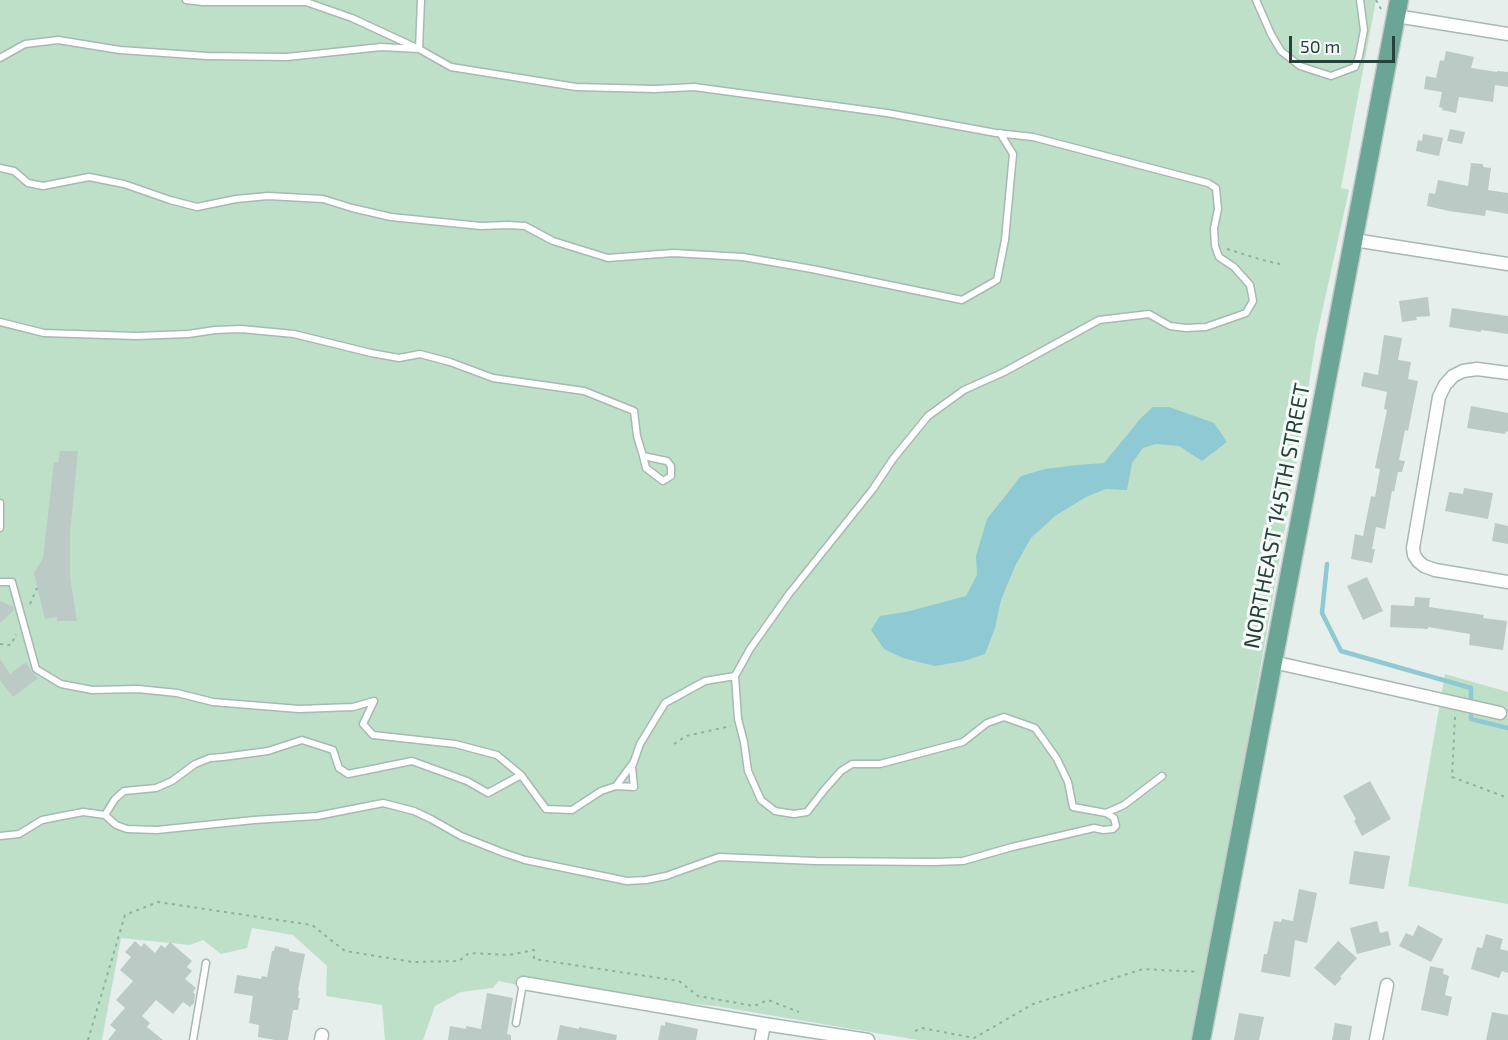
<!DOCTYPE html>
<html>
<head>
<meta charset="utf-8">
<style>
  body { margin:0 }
  #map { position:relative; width:1508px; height:1040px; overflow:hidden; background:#e6efeb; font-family:"Exo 2",sans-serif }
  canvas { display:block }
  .scale { position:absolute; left:1289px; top:36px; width:106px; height:27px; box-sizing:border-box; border:3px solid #24423a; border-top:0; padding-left:8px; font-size:18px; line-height:21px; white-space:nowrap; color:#24423a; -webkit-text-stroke:4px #f7fbf9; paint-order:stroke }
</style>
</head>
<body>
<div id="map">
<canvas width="1508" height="1040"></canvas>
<div class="scale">50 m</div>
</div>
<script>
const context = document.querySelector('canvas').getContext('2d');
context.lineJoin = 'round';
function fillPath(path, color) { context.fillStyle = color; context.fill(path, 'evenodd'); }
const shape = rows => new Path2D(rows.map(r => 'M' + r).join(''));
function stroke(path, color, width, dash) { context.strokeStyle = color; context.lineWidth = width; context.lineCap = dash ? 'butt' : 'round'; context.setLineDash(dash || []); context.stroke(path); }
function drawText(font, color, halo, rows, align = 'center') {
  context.font = font + ' "Exo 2",sans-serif'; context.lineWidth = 6; context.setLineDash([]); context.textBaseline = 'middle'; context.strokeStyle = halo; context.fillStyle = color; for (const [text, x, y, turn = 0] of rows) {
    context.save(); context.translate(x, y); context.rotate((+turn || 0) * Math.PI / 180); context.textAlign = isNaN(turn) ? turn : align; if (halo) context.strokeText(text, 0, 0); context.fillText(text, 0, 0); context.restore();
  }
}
const green = shape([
  [0,0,1376,0,1341,188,1349,190,1316,339,1297,459,1195,1040,918,1040,715,1006,527,987,499,981,493,988,461,992,435,1006,423,1040,385,1040,382,1005,326,996,327,966,293,935,252,928,247,948,221,954,203,940,190,945,121,938,102,1040,0,1040],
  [1445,674,1508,692,1508,904,1408,886]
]);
const water = shape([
  [1153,407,1169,407,1214,423,1227,442,1202,461,1179,446,1156,444,1143,448,1132,463,1127,490,1106,489,1086,497,1055,516,1031,538,1015,566,1001,600,995,628,985,654,964,661,935,666,903,658,884,649,871,630,880,616,906,612,966,596,977,575,976,556,987,519,1021,476,1045,469,1077,465,1104,463,1141,418]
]);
const stream = shape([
  [1327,564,1322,613,1341,651,1471,688,1471,702],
  [1471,716,1471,719,1508,728]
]);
const building = shape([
  [1446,51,1474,57,1471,68,1497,72,1497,71,1508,72,1508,87,1495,85,1493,102,1459,97,1456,113,1442,110,1443,108,1439,107,1442,92,1424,89,1426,76,1436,78,1440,60,1444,61],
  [1450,129,1465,132,1462,144,1447,141],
  [1423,134,1443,138,1439,156,1416,151,1418,140,1422,141],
  [1471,163,1483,164,1483,167,1491,168,1488,190,1508,193,1508,214,1486,210,1485,216,1449,211,1427,206,1429,193,1435,194,1438,180,1468,186],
  [1428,297,1430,316,1416,317,1417,320,1402,322,1399,301],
  [1452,308,1508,316,1508,334,1481,330,1481,332,1449,327],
  [1384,335,1402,338,1398,360,1411,362,1408,379,1418,381,1408,431,1405,430,1399,460,1405,461,1402,472,1398,472,1394,492,1392,491,1385,529,1376,527,1372,549,1375,549,1372,563,1351,559,1355,534,1363,536,1371,496,1375,497,1380,469,1375,468,1387,410,1384,409,1387,392,1361,386,1364,372,1378,375],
  [1471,406,1508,413,1508,432,1506,431,1505,434,1467,428],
  [60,451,78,451,70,533,70,577,77,621,57,621,57,617,45,619,34,573,43,558,54,462,58,463],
  [1464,488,1493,493,1488,519,1445,511,1449,492,1463,494],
  [1495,523,1508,526,1508,544,1492,541],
  [1367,577,1383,611,1363,620,1347,586],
  [1415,597,1430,598,1429,607,1484,615,1483,618,1507,621,1503,650,1469,645,1470,634,1428,627,1428,629,1390,627,1391,605,1414,606],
  [0,601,14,607,14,610,0,623],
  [0,659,10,674,26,662,31,671,38,678,13,697,0,680],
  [1370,781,1391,819,1362,836,1354,821,1356,819,1343,796],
  [1354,851,1390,856,1384,889,1349,884],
  [1299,889,1317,893,1307,943,1295,940,1290,977,1261,972,1264,954,1267,954,1274,921,1281,922,1282,919,1293,921],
  [1377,921,1380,933,1388,931,1391,945,1357,954,1350,928],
  [1418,925,1443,939,1431,962,1399,946,1406,933,1413,936],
  [1486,934,1503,939,1500,949,1508,951,1508,973,1502,971,1499,978,1471,969,1477,947,1482,948],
  [135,941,141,947,144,943,155,953,161,945,165,948,170,942,192,961,187,967,192,971,185,979,196,988,193,992,195,994,194,1003,190,1007,183,1002,173,1014,156,1000,142,1016,150,1023,147,1027,163,1040,108,1040,116,1030,110,1025,125,1008,116,1000,133,981,120,970,131,957,125,952],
  [1338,941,1357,958,1340,977,1342,978,1335,986,1314,968],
  [275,946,289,949,289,951,305,954,298,990,299,991,298,998,300,998,298,1010,293,1010,288,1040,275,1040,258,1037,259,1025,249,1023,253,996,234,993,237,975,261,979,262,976,267,977,272,951,274,951],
  [1430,966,1444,969,1443,974,1449,976,1445,995,1452,997,1448,1016,1421,1010],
  [487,993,513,998,507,1034,511,1035,511,1040,448,1040,450,1026,466,1029,466,1026,481,1029],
  [1492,1012,1508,1015,1508,1040,1486,1040],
  [1239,1013,1264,1017,1259,1040,1234,1040],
  [665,1022,698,1029,696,1040,658,1040,661,1025,665,1026],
  [1335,1023,1352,1026,1350,1040,1332,1040],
  [560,1025,579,1029,579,1027,617,1035,616,1040,557,1040]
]);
const path = shape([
  [1376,0,1381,9],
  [1227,249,1262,260,1280,264],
  [30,604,37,588],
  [0,644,11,645,16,634],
  [1455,717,1452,777,1508,798],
  [674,744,686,736,731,726],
  [915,1031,922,1028,974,1038,1033,1004,1143,969,1199,972],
  [88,1040,125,915,158,902,312,925,345,951,413,962,459,961,469,953,509,955,534,950,534,959,679,981,698,996,754,1006,768,1000,799,1012]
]);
const lane = shape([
  [1256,0,1271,34,1281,51,1300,66,1331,76,1355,67,1359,56,1364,30,1360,0],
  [0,58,25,44,58,40,120,50,207,56,287,57,381,47,419,49,352,18,306,2,203,2,186,0],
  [0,168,14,171,28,183,43,186,89,177,124,184,170,200,197,207,236,199,268,196,323,199,352,208,391,217,481,226,508,225,525,226,553,241,608,258,673,253,743,257,812,269,962,300,997,280,1005,240,1013,154,1000,133],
  [0,322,44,333,136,336,188,334,215,330,241,329,294,334,371,353,399,358,420,354,450,362,493,378,584,391,634,411,637,436,643,456,646,468,663,481,671,476,671,466,667,461,643,456],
  [0,503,0,528],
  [0,582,12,582,36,669,61,684,92,690,138,689,177,693,213,702,299,709,353,707,374,701,363,724,373,735,455,744,497,755,521,775,546,809,572,810,601,791,616,786,633,763],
  [616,786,634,787,632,767,640,744,665,703,705,681,735,676],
  [1106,813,1124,805,1162,776],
  [105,815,115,799,124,791,156,788,172,781,195,764,210,758,223,757,268,751,302,740,333,750,339,768,348,774,412,761,467,781,488,793,521,775],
  [0,836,19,834,42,820,83,812,105,815,116,825,127,829,157,830,254,820,317,816,383,803,414,811,431,819,461,836,504,853,525,860,627,881,646,880,666,876,719,857,816,861,934,862,963,861,1012,847,1094,828,1103,830,1113,829,1116,826,1114,818,1106,813,1073,807,1068,782,1057,759,1043,739,1035,728,1004,717,987,723,963,742,880,764,852,764,841,771,825,789,807,812,794,814,775,811,761,800,748,771,744,742,738,719,735,676,750,649,789,594,873,489,893,459,928,416,964,390,1004,372,1099,320,1149,314,1170,326,1186,328,1206,327,1246,313,1253,301,1250,285,1234,267,1219,257,1215,246,1214,228,1218,209,1216,188,1208,183,1033,137,996,133,887,113,694,87,655,89,576,87,451,67,419,49,421,0],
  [516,1023,523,983],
  [193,1040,206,963]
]);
const street = shape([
  [1396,16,1508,34],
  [1354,240,1508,264],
  [1508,373,1477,369,1463,371,1453,376,1445,385,1439,397,1413,548,1414,555,1418,561,1424,566,1435,570,1508,582],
  [1273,662,1500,713],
  [523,983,764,1024,868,1040],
  [321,1040,322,1035],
  [761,1040,764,1024],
  [1376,1040,1387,985]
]);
const primary = shape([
  [1201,1040,1399,0]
]);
const streetNames = [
  ["NORTHEAST 145TH STREET",1277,516,-79]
];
fillPath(green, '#bfe0c8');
fillPath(water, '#8ec9d4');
stroke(stream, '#8ec9d4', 4.5);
fillPath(building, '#bbcac4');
stroke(lane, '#a8b8b2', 9);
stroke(street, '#a8b8b2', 15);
stroke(primary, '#c2cac8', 21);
stroke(path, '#86b3a5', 2, [3, 4.5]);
stroke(lane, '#fff', 6);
stroke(street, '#fff', 12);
stroke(primary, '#6aa596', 18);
drawText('22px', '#24423a', '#f7fbf9', streetNames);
</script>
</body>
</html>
